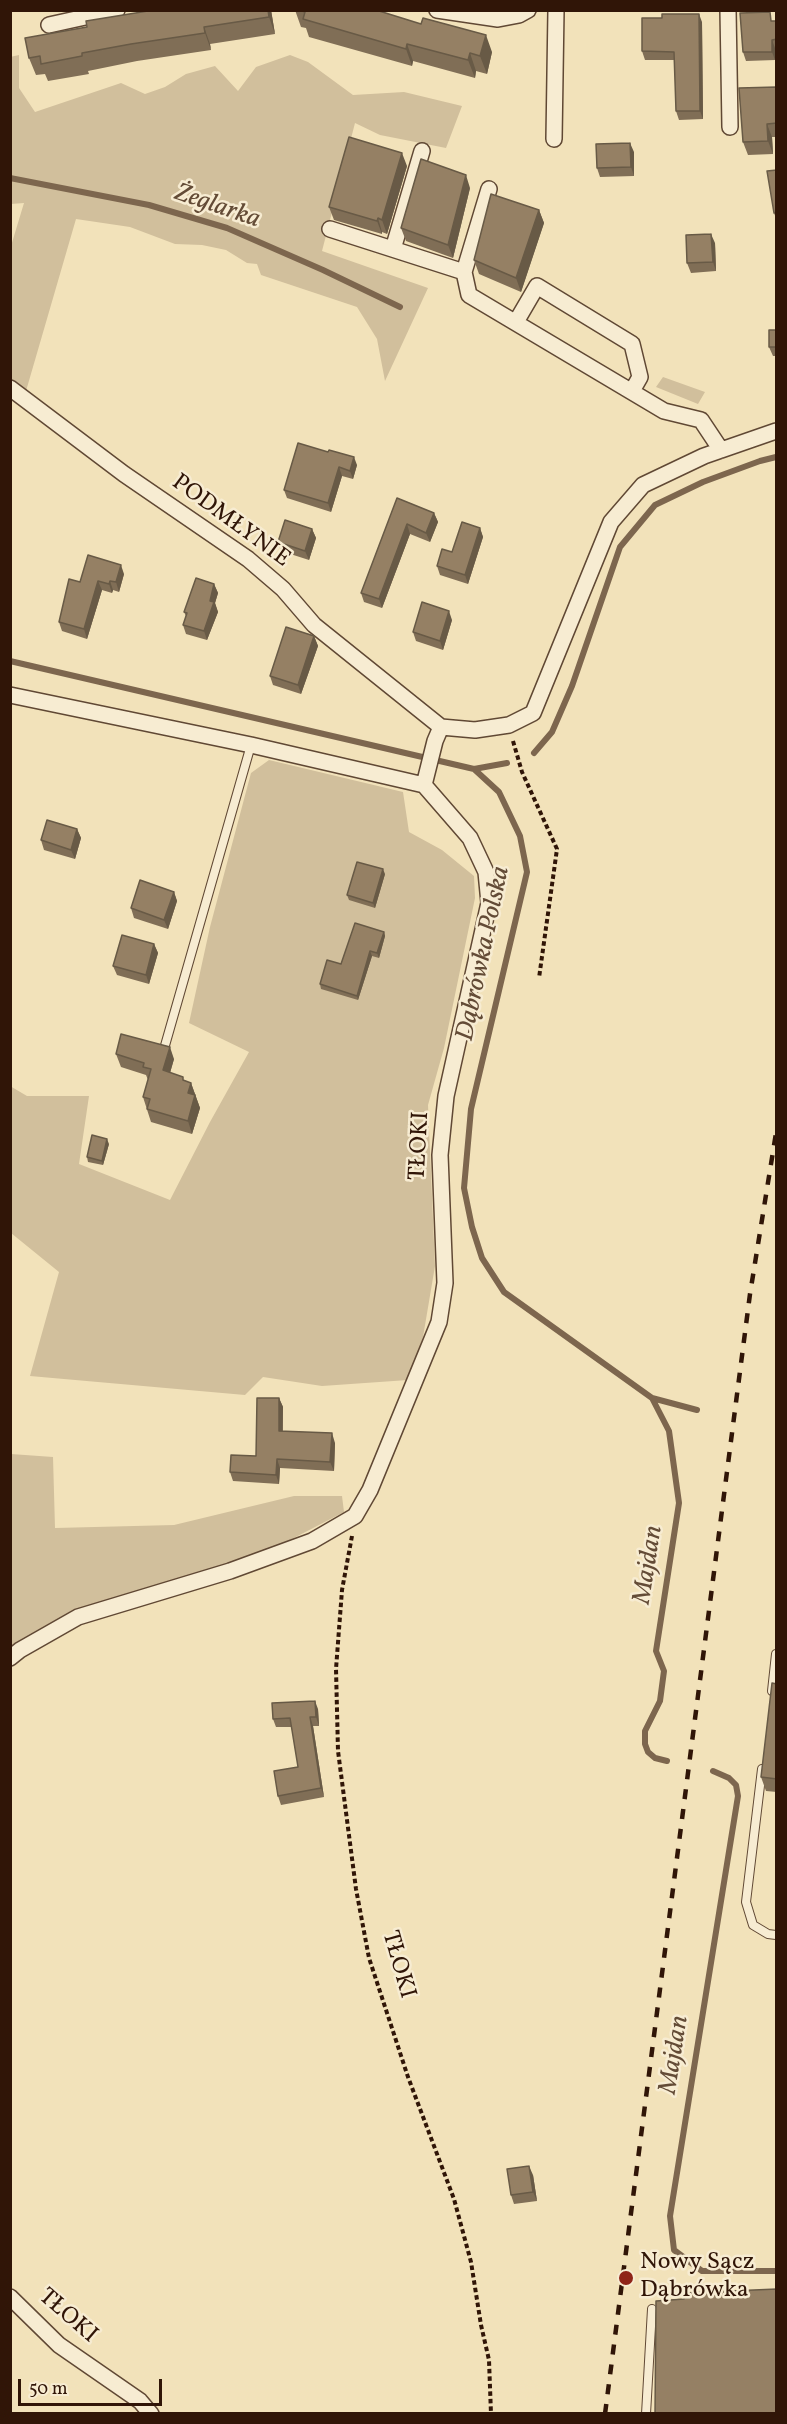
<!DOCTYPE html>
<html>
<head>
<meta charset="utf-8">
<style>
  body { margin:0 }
  #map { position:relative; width:787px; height:2424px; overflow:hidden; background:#f2e2ba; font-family:Vollkorn,serif }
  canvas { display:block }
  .frame { position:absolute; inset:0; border:12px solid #301507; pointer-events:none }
  .scale { position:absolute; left:18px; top:2379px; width:144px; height:27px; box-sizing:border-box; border:3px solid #301507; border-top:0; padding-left:8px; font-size:18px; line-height:21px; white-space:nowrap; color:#301507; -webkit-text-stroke:4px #f7ecd2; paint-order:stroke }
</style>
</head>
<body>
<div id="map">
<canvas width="787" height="2424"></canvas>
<div class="frame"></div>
<div class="scale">50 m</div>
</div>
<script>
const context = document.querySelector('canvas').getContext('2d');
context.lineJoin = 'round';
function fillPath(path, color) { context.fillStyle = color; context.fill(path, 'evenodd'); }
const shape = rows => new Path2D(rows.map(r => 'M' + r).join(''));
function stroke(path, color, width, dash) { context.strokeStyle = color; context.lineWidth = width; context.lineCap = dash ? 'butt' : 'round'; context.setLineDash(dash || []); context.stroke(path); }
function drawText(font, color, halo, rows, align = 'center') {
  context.font = font + ' Vollkorn,serif'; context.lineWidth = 5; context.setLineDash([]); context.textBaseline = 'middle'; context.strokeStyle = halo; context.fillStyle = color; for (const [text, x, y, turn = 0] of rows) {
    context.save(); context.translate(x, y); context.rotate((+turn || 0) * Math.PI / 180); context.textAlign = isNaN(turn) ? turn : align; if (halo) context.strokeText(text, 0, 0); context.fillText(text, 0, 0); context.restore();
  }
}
const green = shape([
  [19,55,19,88,35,112,121,83,145,94,165,87,186,74,215,66,238,91,256,67,290,55,308,62,353,95,404,92,462,106,446,148,380,135,355,123,322,251,428,288,385,381,377,339,357,307,261,275,257,264,247,263,226,250,202,245,175,244,130,227,76,219,26,391,11,382,11,246,24,203,11,204,10,57],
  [663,377,705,392,698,404,656,387],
  [269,760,403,792,409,832,442,850,474,876,475,898,444,1048,428,1105,435,1266,423,1337,408,1380,322,1386,263,1377,245,1395,30,1376,59,1272,11,1233,10,1086,27,1096,89,1096,79,1164,170,1200,210,1122,249,1052,189,1023,210,927,251,773],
  [11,1454,53,1457,55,1528,174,1525,294,1496,342,1496,344,1512,261,1555,73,1610,11,1650]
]);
const stream = shape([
  [10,178,149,205,227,228,323,270,400,307],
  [10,661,474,769,499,792,520,836,527,872,471,1109,464,1188,472,1227,482,1258,504,1292,652,1398,697,1410],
  [534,753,552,732,572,686,620,547,655,505,703,482,760,461,776,457],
  [474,769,507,763],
  [652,1398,669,1431,679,1503,656,1651,664,1671,660,1701,645,1731,645,1744,648,1752,655,1758,667,1761],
  [713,1771,729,1778,736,1785,738,1796,670,2216,674,2250,702,2271,776,2271]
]);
const path = shape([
  [513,741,522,772,557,849,539,978],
  [352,1536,342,1590,336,1669,338,1751,356,1889,369,1958,408,2077,454,2199,471,2262,481,2325,489,2360,491,2414]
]);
const service = shape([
  [164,1049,251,745],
  [772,1691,776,1654],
  [762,1769,746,1902,753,1925,768,1934,776,1935],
  [646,2414,652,2309]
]);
const minor = shape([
  [437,10,498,19,519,15,528,10],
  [728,10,730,127],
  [49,25,117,10],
  [554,139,556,10],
  [330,229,464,272,469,295,664,411,701,420,721,450],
  [393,249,422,151],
  [464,272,489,189],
  [516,322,537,286,632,344,640,377,632,391],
  [10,388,124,474,248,559,283,589,314,625,441,727],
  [10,695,251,745,424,785],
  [424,785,435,741,441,727,475,730,509,725,533,713,611,522,643,485,704,456,776,431],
  [10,1658,20,1650,78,1617,230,1571,312,1541,355,1516,370,1490,439,1322,445,1283,440,1155,446,1096,489,903,486,872,470,838,424,785],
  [10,2297,59,2345,140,2401,151,2414]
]);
const rail = shape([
  [605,2414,750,1294,776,1133]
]);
const wall = shape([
  [271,10,275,34,210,44,211,50,137,61,88,71,89,74,48,81,45,74,36,75,29,58],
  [295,10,376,10,492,52,487,74,476,71,475,78,413,61,412,66,309,37,306,28,301,27],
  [662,18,702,22,703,119,679,120,676,111,675,60,645,60,642,51],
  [774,21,777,21,777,48,775,48,775,60,746,61,743,52],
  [777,87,777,137,772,137,773,154,748,155,743,142],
  [634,152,634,176,600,177,597,168],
  [407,166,387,234,382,232,382,234,334,220,329,207],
  [777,170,777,221,774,213],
  [470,188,453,258,406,241,401,228],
  [539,210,544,223,521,292,479,274,474,260],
  [715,243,716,271,691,273,687,263],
  [777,330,777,356,773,356,769,347],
  [298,443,357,465,353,479,342,476,331,512,287,498,284,490],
  [397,498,434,513,438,522,430,542,410,534,382,608,364,602,361,593],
  [480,528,483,537,468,584,440,575,437,566],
  [312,529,316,538,309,560,281,551,278,542],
  [124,574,119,592,113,590,112,593,102,590,87,639,62,631,59,622,80,582],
  [214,584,218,593,215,603,218,612,207,640,186,634,183,625,186,616,184,612],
  [452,620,443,650,416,641,413,632],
  [314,636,318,646,301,694,273,685,270,676],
  [77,829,81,838,75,859,44,850,41,840],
  [385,874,375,908,349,900,347,895],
  [174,892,177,901,168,929,134,918,131,908],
  [384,932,385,936,379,958,372,956,358,1000,321,989,320,984,341,964],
  [154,944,158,953,149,984,117,975,113,966],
  [116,1054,174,1059,170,1073,185,1081,191,1083,200,1108,192,1134,151,1122,143,1097,148,1080,146,1075,121,1067],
  [109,1144,103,1165,88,1162,87,1157],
  [279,1398,283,1407,283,1431,335,1443,334,1471,280,1468,279,1484,233,1481,230,1472,256,1456],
  [777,1684,777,1792,766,1791,761,1777],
  [318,1709,319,1726,313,1726,324,1797,281,1805,278,1796,298,1767,292,1727,276,1727,273,1719],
  [533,2175,537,2201,514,2204,511,2195]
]);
const shadedWall = shape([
  [268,10,271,10,275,34,269,17],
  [699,14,702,22,703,119,700,111],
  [204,27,210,44,211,50,205,33],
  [486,35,492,52,487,74,480,56],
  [772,40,775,48,775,60,772,52],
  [407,44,413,61,412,66,406,49],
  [470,53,476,71,475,78,468,60],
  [767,124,772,137,773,154,768,141],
  [630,143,634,152,634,176,631,167],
  [402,153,407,166,387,234,382,220],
  [466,175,470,188,453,258,448,245],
  [539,210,544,223,521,292,516,278],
  [378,218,382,232,382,234,377,221],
  [711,234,715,243,716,271,713,262],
  [354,457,357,465,353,479,350,471],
  [339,467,342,476,331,512,328,503],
  [434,513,438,522,430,542,426,533],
  [407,524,410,534,382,608,379,599],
  [480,528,483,537,468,584,465,575],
  [312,529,316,538,309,560,305,551],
  [121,565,124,574,119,592,116,582],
  [98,581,102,590,87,639,84,629],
  [110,581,113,590,112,593,109,584],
  [214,584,218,593,215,603,218,612,207,640,204,631,210,601],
  [449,611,452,620,443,650,440,641],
  [314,636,318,646,301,694,298,685],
  [77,829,81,838,75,859,71,850],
  [383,869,385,874,375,908,373,903],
  [174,892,177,901,168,929,164,920],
  [384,932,385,936,379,958,377,953],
  [154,944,158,953,149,984,146,975],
  [370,951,372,956,358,1000,357,996],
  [170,1047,174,1059,167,1083,163,1070],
  [191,1083,200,1108,192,1134,188,1121,188,1093],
  [107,1139,109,1144,103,1165,102,1161],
  [279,1398,283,1407,282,1440,279,1431],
  [332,1433,335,1443,334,1471,330,1462],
  [277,1459,280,1468,279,1484,276,1475],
  [315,1701,318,1709,319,1726,316,1717],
  [310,1717,313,1726,324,1797,321,1788],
  [529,2166,533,2175,537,2201,533,2192]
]);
const building = shape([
  [154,10,268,10,269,17,204,27,205,33,131,44,82,53,82,56,41,64,40,56,29,58,25,38,87,27,86,21,154,10],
  [299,10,376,10,421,24,423,18,486,35,480,56,470,53,468,60,407,44,406,49,303,19,305,12,299,10],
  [770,12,771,21,777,21,777,39,772,40,772,52,743,52,740,13,770,12],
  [662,14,699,14,700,111,676,111,674,52,642,51,642,18,662,18,662,14],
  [777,87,777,123,767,124,768,141,743,142,739,88,777,87],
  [349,137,402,153,382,220,378,218,377,221,329,207,349,137],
  [630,143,631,167,597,168,596,144,630,143],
  [421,159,466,175,448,245,401,228,421,159],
  [777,170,777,212,774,213,767,171,777,170],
  [491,194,539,210,516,278,474,260,491,194],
  [711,234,713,262,687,263,686,235,711,234],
  [769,330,777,330,777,347,769,347,769,330],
  [298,443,328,452,329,450,354,457,350,471,339,467,328,503,284,490,298,443],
  [397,498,434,513,426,533,407,524,379,599,361,593,397,498],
  [285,520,312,529,305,551,278,542,285,520],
  [462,522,480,528,465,575,437,566,442,549,452,552,462,522],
  [88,555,121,565,116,582,110,581,109,584,98,581,84,629,59,622,69,579,80,582,88,555],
  [196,578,214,584,210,601,214,602,204,631,183,625,187,613,184,612,196,578],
  [422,602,449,611,440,641,413,632,422,602],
  [286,627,314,636,298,685,270,676,286,627],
  [47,820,77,829,71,850,41,840,47,820],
  [357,862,383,869,373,903,347,895,357,862],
  [140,880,174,892,164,920,131,908,140,880],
  [355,923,384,932,377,953,370,951,357,996,320,984,327,960,341,964,355,923],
  [122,935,154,944,146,975,113,966,122,935],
  [121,1034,170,1047,163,1070,183,1077,183,1080,191,1083,188,1093,195,1095,188,1121,147,1109,150,1099,143,1097,151,1069,143,1067,144,1063,116,1054,121,1034],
  [92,1135,107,1139,102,1161,87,1157,92,1135],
  [257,1398,279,1398,279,1431,332,1433,330,1462,277,1459,276,1475,230,1472,231,1455,256,1456,257,1398],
  [772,1683,777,1684,777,1779,761,1777,772,1683],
  [315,1701,316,1717,310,1717,321,1788,278,1796,274,1771,298,1767,290,1718,273,1719,272,1703,315,1701],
  [529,2166,533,2192,511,2195,507,2169,529,2166],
  [777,2289,777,2414,655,2414,656,2301,684,2299,684,2293,777,2289]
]);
const markers = [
  [626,2278,8,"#8f2418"]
];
const streetNames = [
  ["PODMŁYNIE",230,522,36],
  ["TŁOKI",421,1146,-87],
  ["TŁOKI",397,1965,74],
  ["TŁOKI",67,2317,41]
];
const poiNames = [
  ["Nowy Sącz",640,2264],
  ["Dąbrówka",640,2292]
];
const waterNames = [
  ["Żeglarka",217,208,19],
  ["Dąbrówka Polska",485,954,-78],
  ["Majdan",650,1565,-81],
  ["Majdan",676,2055,-81]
];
fillPath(green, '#d1bf9c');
stroke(stream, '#7d664e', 6);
stroke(service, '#604834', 10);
stroke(minor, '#604834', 18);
stroke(path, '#301507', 4, [4.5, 3]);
stroke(service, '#f7ecd2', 8);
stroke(minor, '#f7ecd2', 15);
stroke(rail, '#301507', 4.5, [10, 10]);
fillPath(wall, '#806e56');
fillPath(shadedWall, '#685a46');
fillPath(building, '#958064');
stroke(building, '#685a46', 1.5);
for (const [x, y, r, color] of markers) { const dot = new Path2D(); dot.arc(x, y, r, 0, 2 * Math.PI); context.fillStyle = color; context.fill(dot); stroke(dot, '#f7ecd2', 2); }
drawText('24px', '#301507', '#f7ecd2', streetNames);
drawText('24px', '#301507', '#f7ecd2', poiNames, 'left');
drawText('italic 26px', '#634b36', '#f7ecd2', waterNames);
</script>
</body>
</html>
